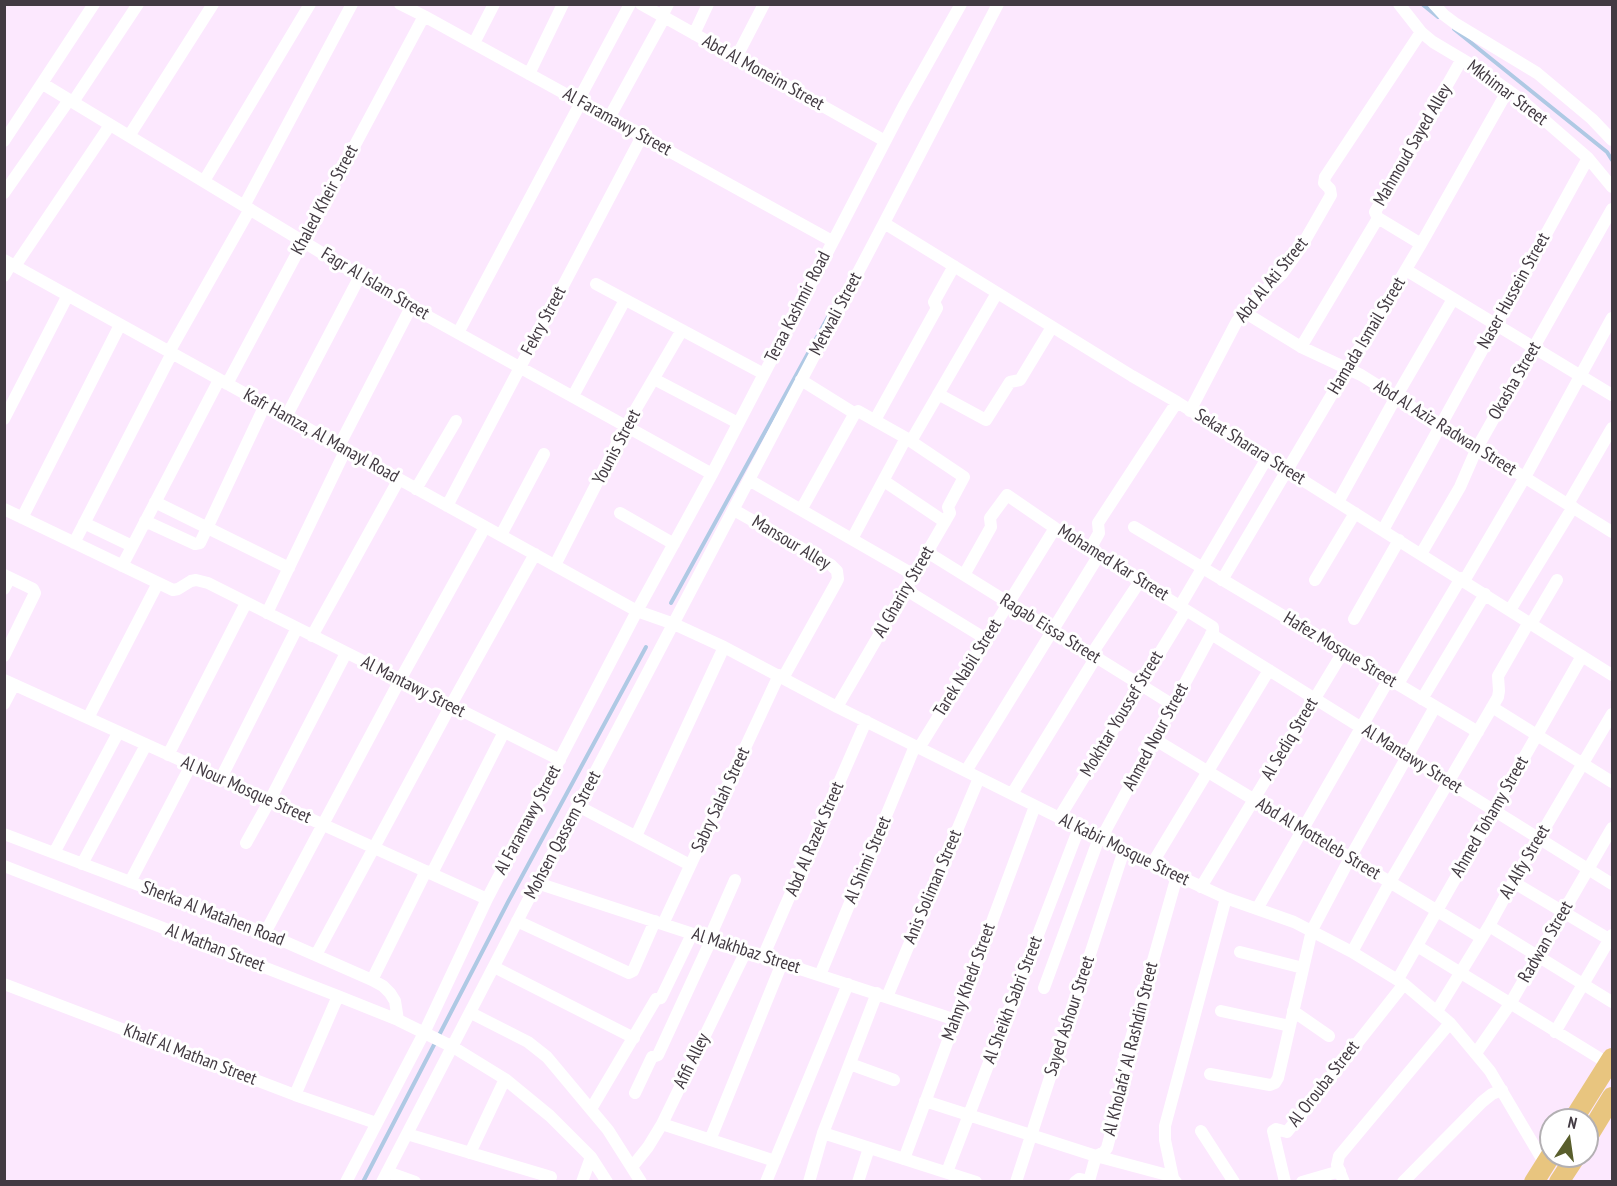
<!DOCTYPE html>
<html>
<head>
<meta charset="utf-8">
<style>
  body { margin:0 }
  #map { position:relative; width:1617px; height:1186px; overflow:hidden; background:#fce8fe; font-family:"PT Sans Narrow",sans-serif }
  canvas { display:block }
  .frame { position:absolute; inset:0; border:6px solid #423a42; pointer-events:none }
  .north { position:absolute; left:1539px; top:1108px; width:60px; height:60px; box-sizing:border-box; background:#fff; border:2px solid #b3b0b3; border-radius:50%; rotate:13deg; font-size:16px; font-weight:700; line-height:24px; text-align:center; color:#423a42 }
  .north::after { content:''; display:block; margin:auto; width:21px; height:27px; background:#595e2c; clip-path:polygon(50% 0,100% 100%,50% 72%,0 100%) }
</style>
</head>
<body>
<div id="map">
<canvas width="1617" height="1186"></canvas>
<div class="frame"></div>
<div class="north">N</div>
</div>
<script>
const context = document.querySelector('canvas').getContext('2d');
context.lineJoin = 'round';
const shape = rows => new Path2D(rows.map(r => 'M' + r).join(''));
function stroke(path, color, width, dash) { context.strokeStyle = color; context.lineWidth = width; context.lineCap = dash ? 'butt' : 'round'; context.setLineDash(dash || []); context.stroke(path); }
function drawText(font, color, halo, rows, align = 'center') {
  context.font = font + ' "PT Sans Narrow",sans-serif'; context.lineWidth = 6; context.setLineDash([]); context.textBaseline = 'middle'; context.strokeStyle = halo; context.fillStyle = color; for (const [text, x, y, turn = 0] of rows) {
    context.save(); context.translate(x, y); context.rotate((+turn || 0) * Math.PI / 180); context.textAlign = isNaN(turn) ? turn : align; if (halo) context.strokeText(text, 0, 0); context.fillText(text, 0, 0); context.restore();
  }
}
const stream = shape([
  [1422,4,1438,17],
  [1454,29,1607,152,1612,160],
  [671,603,828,317],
  [363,1182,508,902,646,647]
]);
const street = shape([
  [400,4,424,16,832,241],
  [641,4,885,141],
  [1399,4,1421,32,1433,42,1480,70,1519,98,1588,158,1612,187],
  [1434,4,1444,15,1456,24,1537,73,1592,119,1612,140],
  [662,16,668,4],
  [694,34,708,4],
  [474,43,494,4],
  [736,58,764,4],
  [529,74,563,4],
  [43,84,411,307,712,474],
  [578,101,630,4],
  [73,102,138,4],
  [609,118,664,18],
  [129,136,213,4],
  [4,141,94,4],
  [204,181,310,4],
  [4,193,69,100],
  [244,206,352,4],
  [884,223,1132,376,1177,402,1288,471,1612,675],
  [1421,244,1378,218,1375,212,1462,59],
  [4,260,637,611,674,624,724,647,837,707,1152,864,1226,898,1294,922,1352,952,1404,984,1450,1023,1490,1071,1545,1164],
  [15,266,110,125],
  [1406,270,1612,395],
  [4,276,11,264],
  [596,284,764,374],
  [1244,312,1301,347,1361,375,1612,532],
  [458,333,581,102],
  [1301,347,1378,218],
  [169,352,250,209],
  [654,379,738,423],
  [801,380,854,413,858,411,906,438,964,477,948,507,950,513,837,707],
  [227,384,424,16],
  [938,394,986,420,1010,382,1020,380,1052,327],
  [573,396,625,300],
  [1190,411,1237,321,1251,304,1282,274,1300,249,1331,195,1330,189,1324,183,1325,177,1421,32],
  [286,417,360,276],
  [4,419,68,295],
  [875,420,937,308,934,302,954,266],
  [911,441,997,293],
  [339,446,411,307],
  [749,480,914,575],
  [884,481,945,522],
  [416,489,456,421],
  [155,502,289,568],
  [1338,502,1396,397,1453,299],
  [1568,504,1612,428],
  [447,506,642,136],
  [4,509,173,590,178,589,191,581,196,580,208,583,560,760],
  [734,510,831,565,837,571,838,579,836,583,783,678],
  [801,510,855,413],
  [620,513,674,544],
  [22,518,120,325],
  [145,521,195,544,200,543,265,405],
  [84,523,132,546],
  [1134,527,1478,732],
  [1383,530,1588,158],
  [501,535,544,454],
  [852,539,906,438],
  [74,543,172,353],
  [1090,549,1099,533,1098,523,1177,402],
  [927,552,1173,705],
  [1421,554,1460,487,1477,448,1612,209],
  [555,565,626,426,682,330],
  [122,566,219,380],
  [4,575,33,589,35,593,4,656],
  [964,575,991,527,990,518,1007,495,1055,528,1213,627,1213,631,1101,839],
  [1222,580,1421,244,1508,90],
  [1315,580,1355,513],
  [1464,581,1525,477,1612,318],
  [4,589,10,578],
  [906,590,986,639],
  [1180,606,1267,458],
  [1510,610,1573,507],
  [267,613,346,449],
  [1354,619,1399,540],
  [1531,624,1557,580],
  [1211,634,1612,884],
  [312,636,399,479],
  [1091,655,1140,581],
  [4,680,487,899],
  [1398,684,1461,578],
  [1422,699,1485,594],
  [4,704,14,685],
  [1492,707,1612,782],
  [88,718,158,583],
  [1154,739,1482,938],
  [919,748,1055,528],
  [168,755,246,603],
  [966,771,1099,555],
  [221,778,297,628],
  [1012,794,1096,657],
  [578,806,690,865],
  [1059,818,1186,610],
  [4,834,265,933,372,980,383,986,390,993,395,1001,398,1020],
  [636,836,724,647],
  [246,843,270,800,346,653],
  [54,853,118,733],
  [82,864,146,745],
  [1152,864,1269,670],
  [4,866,338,996,398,1020,453,1047,505,1079,550,1116,591,1157,607,1182],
  [432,873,504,732],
  [130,882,191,765],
  [1513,882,1612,941],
  [537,883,956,1020],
  [1201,887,1343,652],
  [1257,909,1389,679],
  [517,921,629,973,633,971,655,921],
  [663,924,779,675],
  [1489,926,1612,1002],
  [265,933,400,680,485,527],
  [709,939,735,880],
  [1417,946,1609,1064],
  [1240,952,1303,968],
  [1352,952,1390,882,1498,697,1499,691,1498,676,1529,622],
  [316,955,451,705,535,554],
  [763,957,866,721],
  [494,967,634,1038],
  [820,975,915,746],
  [1398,979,1582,656],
  [372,980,426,871],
  [4,984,295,1095,376,1123],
  [1044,988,1099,838],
  [887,997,979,778],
  [1221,1011,1290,1026],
  [1293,1011,1329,1036],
  [1437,1011,1489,926,1513,882,1612,714],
  [471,1013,528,1042,547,1057,608,1130,641,1182],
  [1555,1032,1612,935],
  [1476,1053,1510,1004,1612,828],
  [850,1064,894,1080],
  [1210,1074,1270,1085,1275,1083,1278,1078,1312,930,1350,858,1435,707],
  [635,1093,652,1057,658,1055,711,940],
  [295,1095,338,996],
  [925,1101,1096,1156,1171,1176,1176,1182],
  [591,1109,656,999,661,998,692,934],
  [662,1124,775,1161],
  [1201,1131,1234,1182],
  [823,1133,976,1182],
  [407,1134,551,1177],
  [710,1140,782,963],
  [470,1153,505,1079],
  [904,1159,1035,806],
  [632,1167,648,1147,662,1124,746,951],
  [387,1172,415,1182],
  [947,1172,1079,828],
  [1173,1178,1165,1140,1165,1126,1226,898],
  [346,1182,424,1033,487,899,637,611,712,474,903,107,961,4],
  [382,1182,537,883,884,223,998,4],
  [582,1182,591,1157],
  [766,1182,848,984],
  [809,1182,823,1133,877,993],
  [858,1182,869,1148],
  [1016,1182,1124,850],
  [1075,1182,1079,1179,1089,1181,1096,1156,1104,1152,1107,1148,1125,1079,1123,1067,1177,876],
  [1285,1182,1273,1131,1276,1129,1287,1132,1404,984],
  [1302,1182,1340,1171],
  [1344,1182,1337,1165,1339,1156,1450,1023],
  [1403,1182,1482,1102,1492,1094,1502,1090]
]);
const primary = shape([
  [1573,1120,1612,1058],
  [1587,1138,1612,1097],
  [1534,1182,1551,1155],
  [1559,1182,1576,1156]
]);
const streetNames = [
  ["Abd Al Moneim Street",763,73,29],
  ["Mkhimar Street",1507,93,37],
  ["Al Faramawy Street",617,122,29],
  ["Mahmoud Sayed Alley",1413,145,-60],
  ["Khaled Kheir Street",325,200,-62],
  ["Abd Al Ati Street",1272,280,-51],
  ["Fagr Al Islam Street",375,284,31],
  ["Naser Hussein Street",1514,291,-61],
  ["Teraa Kashmir Road",798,307,-63],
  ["Metwali Street",836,314,-62],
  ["Fekry Street",544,321,-62],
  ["Hamada Ismail Street",1367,336,-59],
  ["Okasha Street",1515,381,-60],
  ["Abd Al Aziz Radwan Street",1445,428,32],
  ["Kafr Hamza, Al Manayl Road",321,436,29],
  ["Younis Street",617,447,-62],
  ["Sekat Sharara Street",1250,447,32],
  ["Mansour Alley",791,543,31],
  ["Mohamed Kar Street",1113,563,32],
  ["Al Ghariry Street",904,592,-60],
  ["Ragab Eissa Street",1050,629,32],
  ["Hafez Mosque Street",1340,650,31],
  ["Tarek Nabil Street",968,668,-58],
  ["Al Mantawy Street",413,687,27],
  ["Mokhtar Youssef Street",1122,714,-59],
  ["Ahmed Nour Street",1156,737,-62],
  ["Al Sediq Street",1290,739,-59],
  ["Al Mantawy Street",1412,759,32],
  ["Al Nour Mosque Street",246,790,24],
  ["Sabry Salah Street",721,800,-65],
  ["Ahmed Tohamy Street",1490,817,-60],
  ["Al Faramawy Street",528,820,-62],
  ["Mohsen Qassem Street",563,835,-62],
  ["Abd Al Razek Street",815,839,-67],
  ["Abd Al Motteleb Street",1318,839,31],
  ["Al Kabir Mosque Street",1124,850,26],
  ["Al Shimi Street",868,860,-67],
  ["Al Alfy Street",1525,862,-60],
  ["Anis Soliman Street",933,887,-67],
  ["Sherka Al Matahen Road",213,914,21],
  ["Radwan Street",1546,942,-60],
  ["Al Mathan Street",215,948,21],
  ["Al Makhbaz Street",746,951,18],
  ["Mahny Khedr Street",969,982,-70],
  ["Al Sheikh Sabri Street",1013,1000,-69],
  ["Sayed Ashour Street",1070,1016,-72],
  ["Al Kholafa' Al Rashdin Street",1131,1049,-76],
  ["Khalf Al Mathan Street",190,1055,21],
  ["Afifi Alley",692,1061,-64],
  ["Al Orouba Street",1324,1084,-52]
];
stroke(stream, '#afc9e4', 4);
stroke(street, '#fff', 12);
stroke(primary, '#e8c57f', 20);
drawText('18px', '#423a42', '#fff', streetNames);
</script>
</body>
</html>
